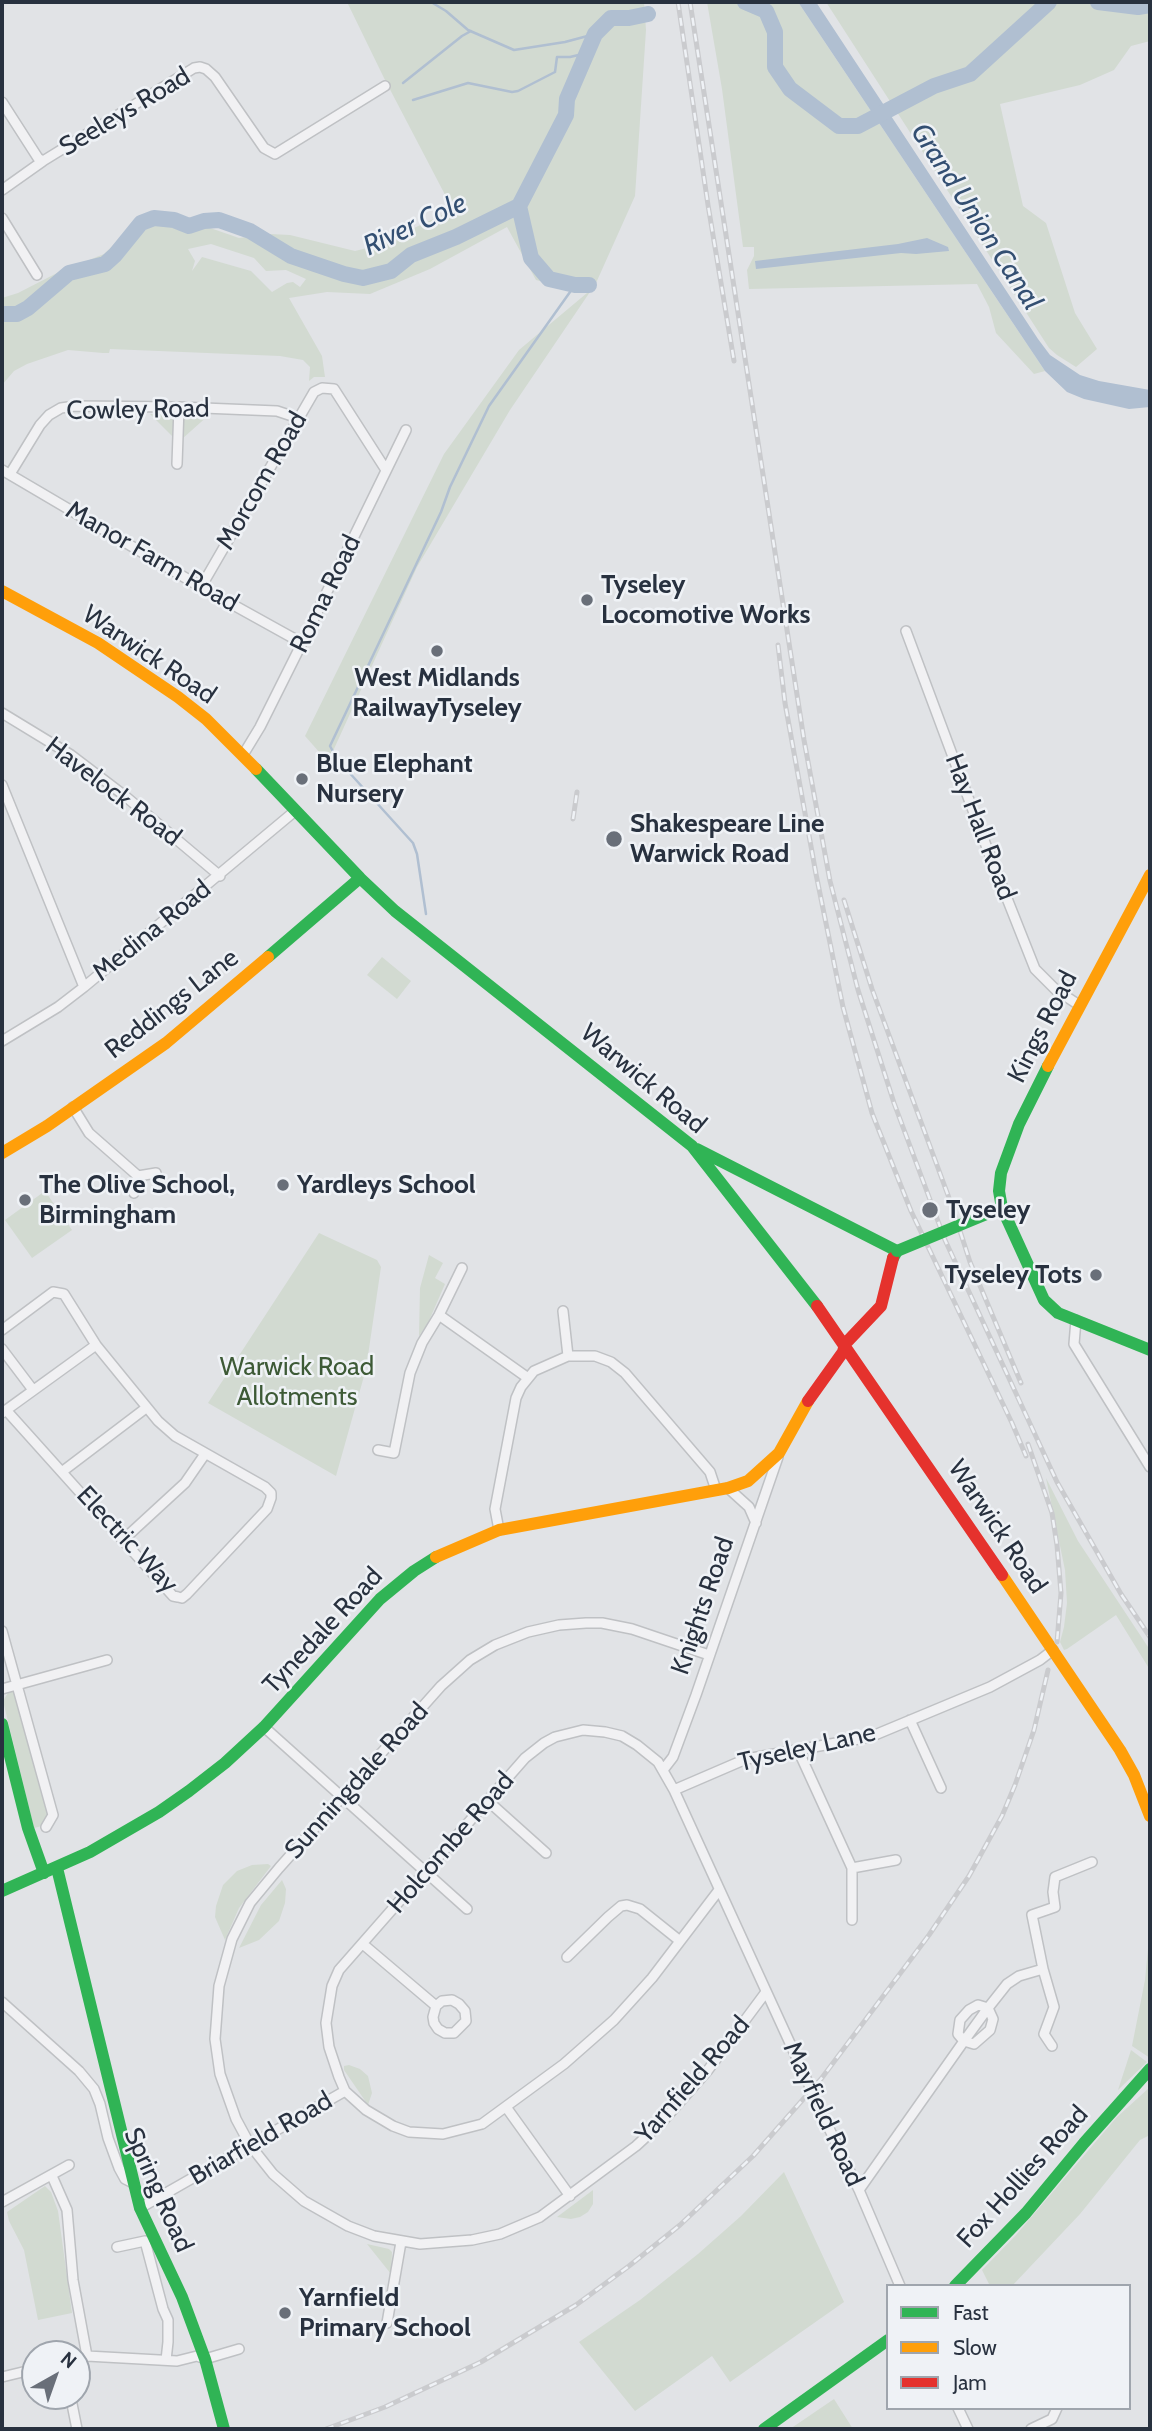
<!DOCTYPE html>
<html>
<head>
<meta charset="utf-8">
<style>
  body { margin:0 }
  #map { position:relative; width:1152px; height:2431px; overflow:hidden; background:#e1e3e6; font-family:Cabin,sans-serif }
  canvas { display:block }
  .frame { position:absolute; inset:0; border:4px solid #28313f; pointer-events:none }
  .legend { position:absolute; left:886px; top:2284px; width:245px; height:126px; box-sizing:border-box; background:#eff2f6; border:2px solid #9fa5ad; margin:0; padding:9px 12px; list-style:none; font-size:21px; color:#28313f }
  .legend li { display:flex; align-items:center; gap:14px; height:35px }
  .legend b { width:35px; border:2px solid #9fa5ad }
  .north { position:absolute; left:21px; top:2340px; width:70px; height:70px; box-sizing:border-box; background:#eff2f6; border:2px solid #9fa5ad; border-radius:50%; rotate:40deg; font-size:19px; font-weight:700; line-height:28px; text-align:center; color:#28313f }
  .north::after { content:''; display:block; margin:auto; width:24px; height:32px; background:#696f79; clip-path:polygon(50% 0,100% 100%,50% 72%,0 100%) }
</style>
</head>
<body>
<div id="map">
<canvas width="1152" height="2431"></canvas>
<div class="frame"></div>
<ul class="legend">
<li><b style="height:9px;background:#30b455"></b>Fast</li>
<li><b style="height:9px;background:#ff9f0a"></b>Slow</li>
<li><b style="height:9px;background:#e5322d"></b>Jam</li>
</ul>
<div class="north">N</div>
</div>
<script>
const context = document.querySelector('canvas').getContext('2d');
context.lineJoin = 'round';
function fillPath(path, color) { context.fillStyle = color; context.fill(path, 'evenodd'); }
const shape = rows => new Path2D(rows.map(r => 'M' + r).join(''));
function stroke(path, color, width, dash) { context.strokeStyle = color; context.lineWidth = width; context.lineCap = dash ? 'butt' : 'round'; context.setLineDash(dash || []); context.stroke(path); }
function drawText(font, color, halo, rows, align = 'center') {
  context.font = font + ' Cabin,sans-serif'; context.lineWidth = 5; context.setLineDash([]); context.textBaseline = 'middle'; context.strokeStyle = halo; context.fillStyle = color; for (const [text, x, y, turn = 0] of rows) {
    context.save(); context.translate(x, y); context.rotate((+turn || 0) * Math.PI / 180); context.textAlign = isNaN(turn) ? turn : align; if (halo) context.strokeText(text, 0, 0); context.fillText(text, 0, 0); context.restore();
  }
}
const green = shape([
  [347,2,644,2,646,30,635,196,596,283,510,410,417,567,328,762,305,736,444,454,519,350,587,293,536,280,507,227,430,269,370,294,327,292,289,298,322,356,325,377,314,377,309,381,310,367,303,360,280,356,110,349,109,353,103,353,68,350,27,364,14,371,2,385,2,298,18,293,57,273,104,254,132,227,164,217,193,222,239,238,270,234,290,235,355,251,375,246,453,210,384,78],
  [211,244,254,258,266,271,286,270,306,279,300,287,293,282,287,283,272,292,251,271,202,257,192,271,195,261,188,249],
  [707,2,798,2,1045,371,1034,374,996,333,989,307,977,284,749,289,747,270,754,256,754,247,743,247,722,89],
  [826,2,1150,2,1150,41,1131,46,1114,70,1080,85,1000,104,1023,206,1046,223,1075,313,1097,349,1076,367,1057,355,1049,348],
  [150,414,210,414,182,439,173,437],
  [382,957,411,981,397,999,367,975],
  [45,1191,72,1230,32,1258,5,1220],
  [319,1233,377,1260,381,1267,366,1369,336,1476,208,1403],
  [429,1255,443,1263,435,1278,445,1284,428,1323,419,1336,420,1288],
  [1046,1478,1078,1541,1150,1650,1150,1670,1116,1615,1067,1649,1064,1650,1060,1642,1064,1627,1067,1603,1065,1570],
  [9,1691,16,1693,49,1814,42,1826,34,1828,3,1701],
  [268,1864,271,1866,239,1908,225,1940,215,1917,216,1906,223,1885,237,1871,252,1865],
  [282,1880,286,1889,285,1903,279,1921,259,1940,239,1948,261,1905],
  [1150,1928,1150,2058,1132,2046,1145,1980],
  [1131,2050,1147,2062,1118,2090],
  [349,2065,360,2069,368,2076,372,2093,368,2105,344,2070,344,2066],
  [1150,2087,1150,2135,1140,2140,1080,2214,1012,2286,990,2286,982,2270,1016,2235,1116,2118],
  [784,2172,844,2302,730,2382,712,2356,635,2411,579,2342,640,2300,698,2254,741,2216],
  [45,2186,51,2192,58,2211,72,2313,38,2320,24,2250,9,2221,7,2212],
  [593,2190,593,2204,588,2212,580,2217,571,2219,557,2217],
  [367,2244,389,2249,392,2252,391,2274],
  [834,2399,853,2429,790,2429]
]);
const water = shape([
  [798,2,816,2,1038,339,1050,355,1080,375,1099,381,1150,390,1150,407,1129,409,1084,399,1067,392,1045,371],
  [927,238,948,247,949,251,916,254,901,253,756,269,755,261,898,244]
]);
const stream = shape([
  [431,2,446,11,468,30,514,50,565,42,595,34],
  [403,83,462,36,471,31],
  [413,100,468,83,512,92,518,91,555,72,557,57,570,57,587,53],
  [426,914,417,854,413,843,337,759,330,746,441,512,450,487,489,406,575,285]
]);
const river = shape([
  [745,2,766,11,775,32,775,67,790,89,839,126,858,126,934,86,970,74,1049,2],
  [1098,2,1138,7,1150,5],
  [519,206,531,258,549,279,575,285,589,285],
  [2,314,17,314,28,308,69,273,105,264,115,255,141,223,154,218,174,220,189,226,204,221,219,220,250,231,291,256,344,274,363,278,391,271,411,255,456,237,519,206,566,115,567,99,595,34,611,18,629,18,648,14]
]);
const street = shape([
  [2,102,38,158,43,161,194,68,200,67,206,69,215,77,264,148,275,154,385,86],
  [2,190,43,161],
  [2,218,37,275],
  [177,464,179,407],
  [2,470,201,587,302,643],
  [10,474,40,425,49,415,61,408,75,406,179,407,277,411,298,418],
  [201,587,314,392,322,388,334,389,386,470],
  [906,631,987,848,1035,969,1056,990,1079,1005],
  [2,713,71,755,125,796,220,876],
  [243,755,260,727,302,643,406,430],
  [2,785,84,987],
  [2,1041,58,1007,84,987,295,811],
  [73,1107,89,1133,138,1176,156,1173],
  [134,1193,138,1176],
  [563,1311,568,1356],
  [439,1315,528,1378],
  [1076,1320,1074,1344,1150,1467],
  [2,1330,53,1292,64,1294,96,1345],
  [2,1349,33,1390],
  [2,1413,96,1345,158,1421,175,1436,265,1487,271,1493,271,1498,267,1509,187,1594,182,1598,178,1597,173,1596,6,1410],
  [378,1450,394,1453,410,1373,422,1343,439,1315,462,1268],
  [63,1471,146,1408],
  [728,1488,749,1507,756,1523],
  [499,1530,495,1509,516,1398,521,1387,534,1371,568,1356,595,1356,611,1362,625,1373,710,1472,716,1490],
  [123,1540,185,1483,205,1454],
  [2,1631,53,1815,46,1827],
  [709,1655,632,1629,602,1623,586,1623,559,1625,528,1632,495,1645,470,1660,441,1686,279,1868,250,1903,232,1939,219,1986,215,2039,220,2074,236,2119,250,2145,273,2174,304,2201,348,2226,374,2236,420,2244,472,2240,500,2234,540,2217,636,2146,662,2122,708,2070,766,1992],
  [2,1689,107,1660],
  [910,1720,941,1788],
  [264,1727,467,1909],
  [798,1750,852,1868,852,1920],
  [663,1770,673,1757,696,1695,778,1457],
  [674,1790,746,1759,870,1737,990,1687,1040,1660,1053,1650],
  [488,1801,546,1853],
  [852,1868,896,1860],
  [719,1890,652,1978,614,2020,564,2064,482,2124,443,2134,409,2132,393,2126,366,2110,345,2091,339,2077,329,2047,326,2023,332,1986,339,1970,525,1758,544,1743,555,1737,583,1730,605,1732,622,1736,637,1745,658,1762,674,1790,805,2076],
  [364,1945,436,2006,442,2001,452,2000,459,2004,465,2011,466,2021,454,2033,445,2033,438,2029,434,2023,433,2017,436,2006],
  [567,1957,608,1917,621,1906,627,1905,640,1909,680,1941],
  [1043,1969,1032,1915,1055,1907,1053,1892,1055,1877,1092,1862],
  [2,2002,79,2071,94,2089,100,2104,108,2138,119,2168,125,2179,133,2183],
  [506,2107,570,2196],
  [823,2116,859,2190,900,2286],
  [52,2176,67,2210,73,2280,87,2356],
  [859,2190,964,2041,988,2008,993,2019,990,2030,974,2044,964,2041,958,2034,960,2020,969,2010,978,2005,988,2008,1007,1984,1019,1976,1043,1969,1054,2007,1044,2034,1052,2046],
  [2,2202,69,2165],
  [140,2208,345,2091],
  [117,2247,145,2241,163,2309,168,2320,168,2342,166,2360],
  [387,2323,401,2242],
  [77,2359,87,2356,177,2361,197,2356,205,2359,239,2349],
  [2,2377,35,2369],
  [72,2404,77,2429],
  [958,2408,968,2429],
  [1031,2429,1052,2419,1057,2408]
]);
const fast = shape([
  [256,769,360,878,395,911,692,1146,817,1306],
  [268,957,360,878],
  [1048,1066,1019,1124,1001,1173,999,1191,1002,1208,1044,1300,1058,1313,1150,1350],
  [697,1149,897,1251,893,1258],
  [2,1724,28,1828,44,1873],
  [57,1868,140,2208,182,2297,205,2359,224,2429],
  [2,1891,90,1852,159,1812,189,1791,225,1763,264,1727,380,1599,414,1571,436,1557],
  [955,2286,1026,2213,1084,2143,1150,2069],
  [764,2429,888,2340]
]);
const slow = shape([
  [2,591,98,643,178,697,206,719,256,769],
  [1048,1066,1150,875],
  [2,1153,47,1126,166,1043,268,957],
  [436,1557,499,1530,728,1488,748,1481,779,1453,808,1401],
  [1002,1575,1120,1750,1134,1775,1150,1816]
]);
const jam = shape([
  [817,1306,1002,1575],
  [808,1401,843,1352,845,1344,881,1306,893,1258]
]);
const rail = shape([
  [678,2,708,205,734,361],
  [690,2,804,740,830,881,858,990,894,1103,945,1240,1057,1482,1121,1594,1150,1637],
  [778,645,785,703,816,874,843,1007,872,1113,911,1211,1012,1423,1026,1456],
  [573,819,577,792],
  [844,900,872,989,952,1206,970,1262,1021,1383],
  [1028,1444,1052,1513,1057,1545,1061,1593,1057,1642],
  [326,2429,385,2407,481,2362,576,2305,629,2266,680,2225,753,2156,821,2079,929,1935,969,1876,1002,1816,1015,1785,1034,1730,1048,1670]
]);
const streetBridge = shape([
  [805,2076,823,2116]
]);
const fastBridge = shape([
  [897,1251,989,1213]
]);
const markers = [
  [587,600,7,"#696f79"],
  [437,651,7,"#696f79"],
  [302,779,7,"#696f79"],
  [614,839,9,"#696f79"],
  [283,1185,7,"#696f79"],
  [25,1200,7,"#696f79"],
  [930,1210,9,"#696f79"],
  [1096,1275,7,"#696f79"],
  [285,2313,7,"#696f79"]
];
const streetNames = [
  ["Seeleys Road",125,112,-31],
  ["Cowley Road",138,410,-1],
  ["Morcom Road",262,481,-60],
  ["Manor Farm Road",152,557,30],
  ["Roma Road",326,594,-64],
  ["Warwick Road",149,655,34],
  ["Havelock Road",113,792,37],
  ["Hay Hall Road",980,827,69],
  ["Medina Road",152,931,-39],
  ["Reddings Lane",172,1004,-38],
  ["Kings Road",1043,1027,-63],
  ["Warwick Road",643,1079,40],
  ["Warwick Road",997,1527,56],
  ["Electric Way",127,1540,47],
  ["Knights Road",703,1606,-71],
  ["Tynedale Road",323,1631,-47],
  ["Tyseley Lane",807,1748,-13],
  ["Sunningdale Road",357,1781,-48],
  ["Holcombe Road",451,1843,-49],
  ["Yarnfield Road",693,2080,-49],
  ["Mayfield Road",823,2114,65],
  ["Briarfield Road",261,2139,-30],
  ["Fox Hollies Road",1023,2177,-48],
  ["Spring Road",158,2190,66]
];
const poiNames = [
  ["Tyseley",601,585],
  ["Locomotive Works",601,615],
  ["West Midlands",437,678,"center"],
  ["RailwayTyseley",437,708,"center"],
  ["Blue Elephant",316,764],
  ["Nursery",316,794],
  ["Shakespeare Line",630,824],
  ["Warwick Road",630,854],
  ["The Olive School,",39,1185],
  ["Birmingham",39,1215],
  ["Yardleys School",297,1185],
  ["Tyseley",946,1210],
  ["Tyseley Tots",1082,1275,"right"],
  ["Yarnfield",299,2298],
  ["Primary School",299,2328]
];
const parkNames = [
  ["Warwick Road",297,1367],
  ["Allotments",297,1397]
];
const waterNames = [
  ["Grand Union Canal",976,217,57],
  ["River Cole",415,225,-25]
];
fillPath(green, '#d2dad1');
fillPath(water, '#b0bfd1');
stroke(stream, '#b0bfd1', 2.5);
stroke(river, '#b0bfd1', 16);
stroke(street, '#bfc1c4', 12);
stroke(street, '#f1f1f3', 9);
stroke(fast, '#30b455', 12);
stroke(slow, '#ff9f0a', 12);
stroke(jam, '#e5322d', 12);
stroke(rail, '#cacbce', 5);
stroke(rail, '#eff2f6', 2.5, [8]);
stroke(streetBridge, '#bfc1c4', 12, []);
stroke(streetBridge, '#f1f1f3', 9);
stroke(fastBridge, '#30b455', 12);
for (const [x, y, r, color] of markers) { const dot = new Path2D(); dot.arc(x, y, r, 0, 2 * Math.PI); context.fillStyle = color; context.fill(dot); stroke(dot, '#eff2f6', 2.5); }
drawText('26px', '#28313f', '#eff2f6', streetNames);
drawText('bold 26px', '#28313f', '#eff2f6', poiNames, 'left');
drawText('26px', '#3d5a36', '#eff2f6', parkNames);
drawText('italic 28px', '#334f72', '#eff2f6', waterNames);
</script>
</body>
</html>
